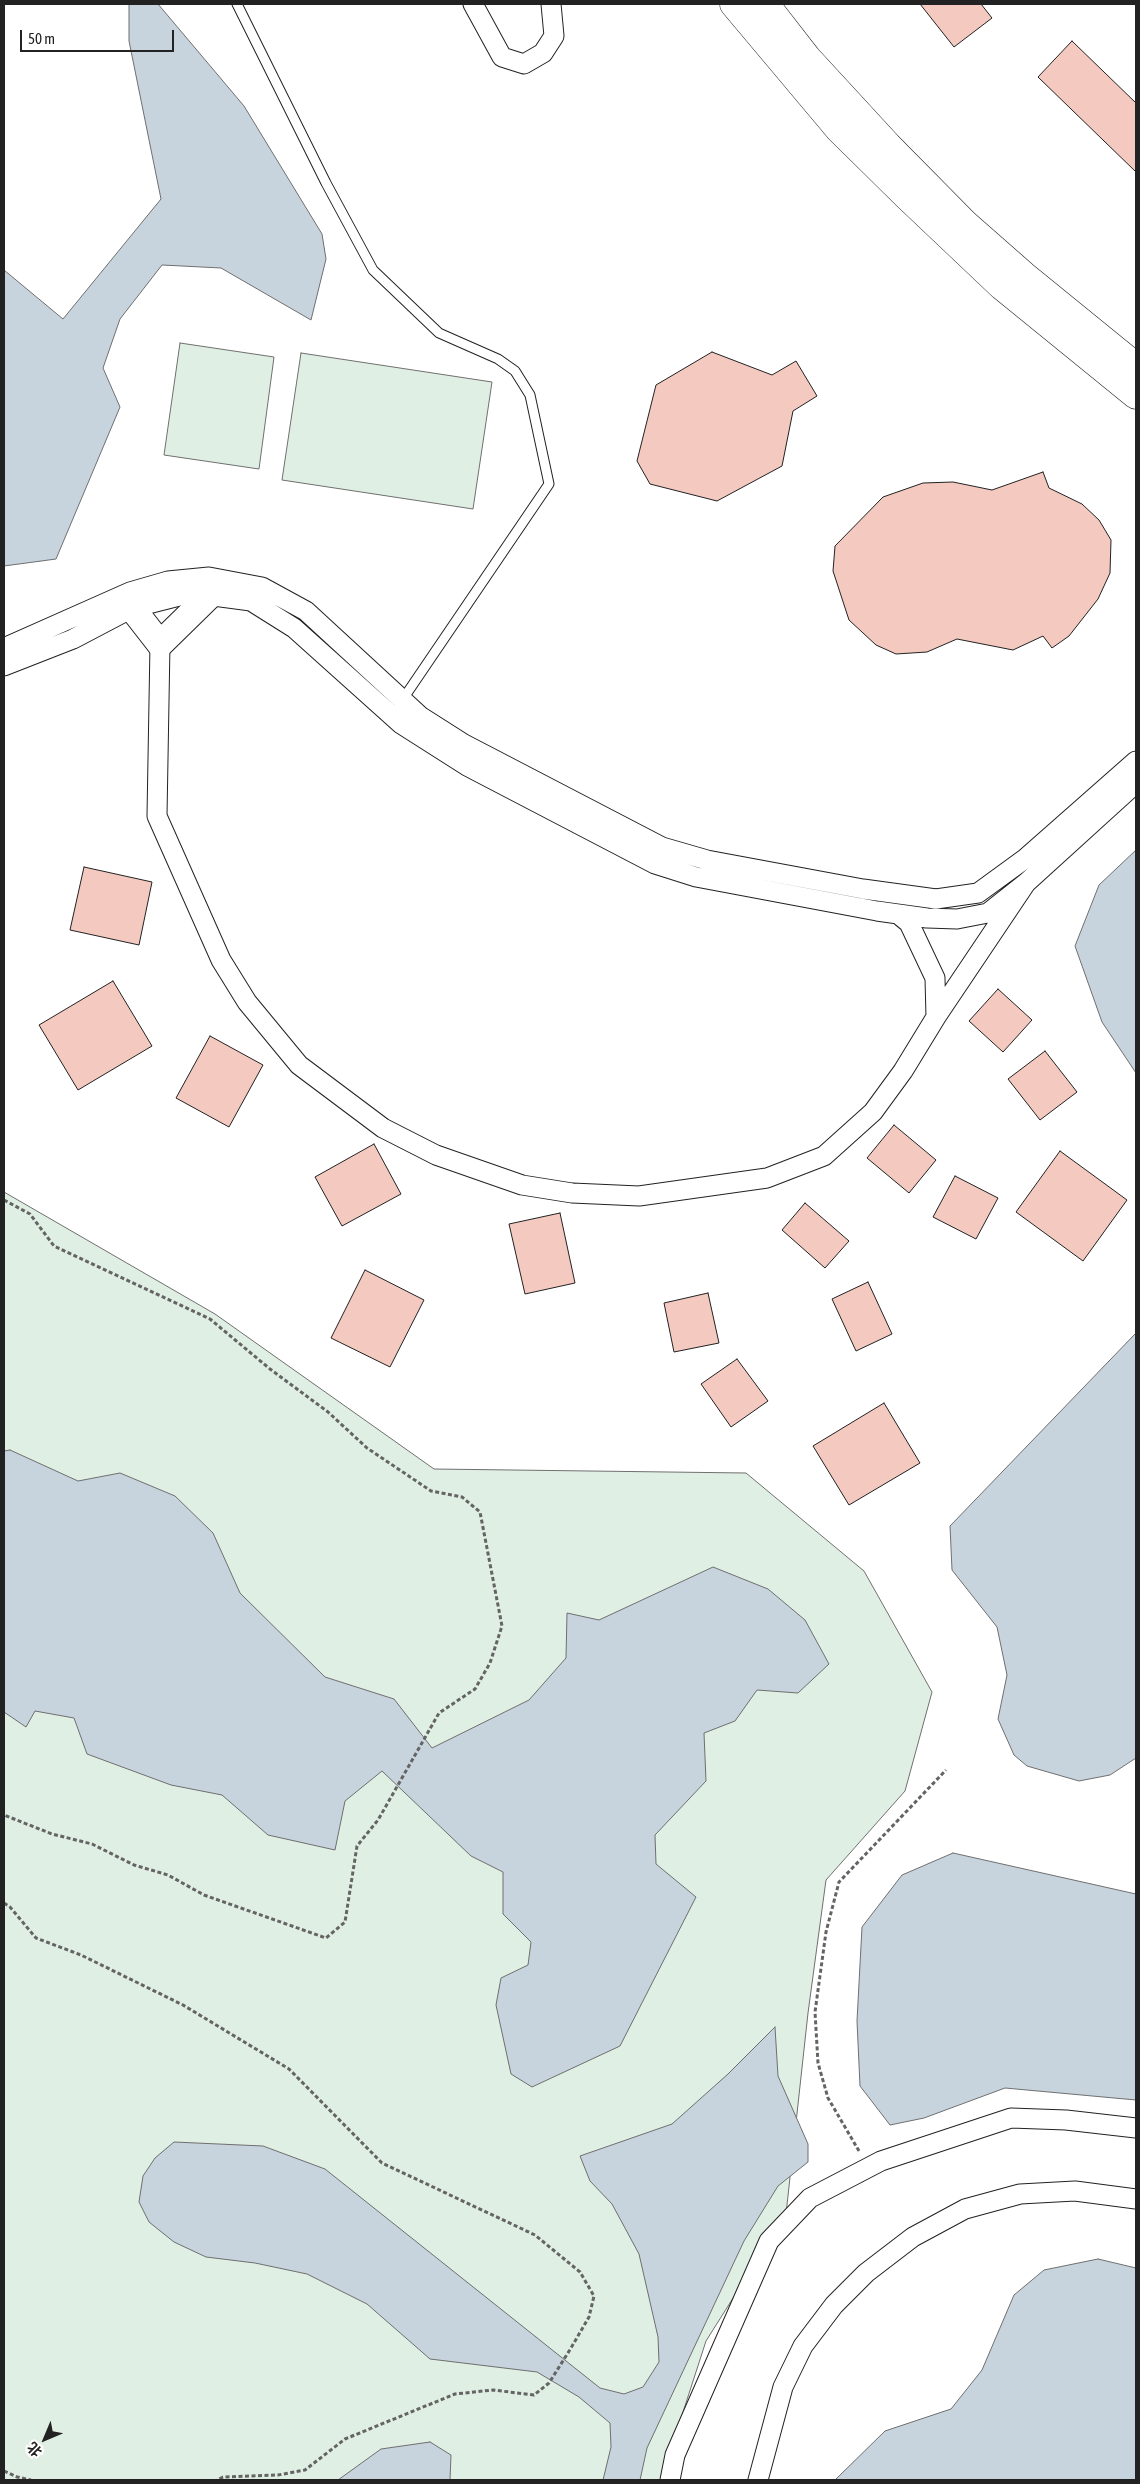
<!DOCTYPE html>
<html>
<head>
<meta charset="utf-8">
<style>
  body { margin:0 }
  #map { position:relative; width:1140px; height:2484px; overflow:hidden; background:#fff; font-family:"Asap Condensed","Noto Sans SC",sans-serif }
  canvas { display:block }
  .frame { position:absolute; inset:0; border:5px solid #222; pointer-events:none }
  .north { position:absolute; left:20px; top:2414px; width:50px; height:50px; -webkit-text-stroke:4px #fff; paint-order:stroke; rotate:225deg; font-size:14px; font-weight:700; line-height:20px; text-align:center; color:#222 }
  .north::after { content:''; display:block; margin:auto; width:18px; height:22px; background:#222; clip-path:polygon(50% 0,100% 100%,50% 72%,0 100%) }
  .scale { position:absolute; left:20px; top:30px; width:154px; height:22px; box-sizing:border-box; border:2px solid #222; border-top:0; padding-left:6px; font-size:15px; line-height:18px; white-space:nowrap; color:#222; -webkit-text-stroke:4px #fff; paint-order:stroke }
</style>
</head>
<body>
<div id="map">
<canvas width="1140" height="2484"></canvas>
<div class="frame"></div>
<div class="north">北</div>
<div class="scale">50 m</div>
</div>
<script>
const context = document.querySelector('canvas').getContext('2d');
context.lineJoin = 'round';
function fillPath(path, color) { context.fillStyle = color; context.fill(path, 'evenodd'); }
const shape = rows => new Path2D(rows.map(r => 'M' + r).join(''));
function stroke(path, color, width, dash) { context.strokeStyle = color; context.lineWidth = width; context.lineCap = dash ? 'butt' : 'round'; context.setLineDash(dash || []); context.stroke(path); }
const green = shape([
  [180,343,274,357,259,469,164,455,180,343],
  [301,353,492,382,473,509,282,480,301,353],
  [4,1192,215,1314,434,1469,746,1473,864,1571,932,1692,905,1791,826,1880,808,2013,786,2214,706,2341,661,2480,4,2480,4,1192]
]);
const water = shape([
  [129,4,158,4,244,106,322,234,326,259,311,320,221,268,162,265,120,319,103,368,120,407,56,559,4,566,4,270,63,319,161,199,129,41,129,4],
  [1136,850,1136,1073,1102,1022,1075,946,1099,885,1136,850],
  [1136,1333,1136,1758,1110,1775,1079,1781,1027,1766,1014,1755,998,1719,1007,1675,997,1627,952,1570,950,1526,1136,1333],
  [10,1450,78,1481,120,1473,175,1496,213,1533,240,1593,325,1677,394,1699,432,1748,529,1700,566,1658,567,1613,599,1620,713,1567,768,1589,805,1620,829,1664,798,1693,757,1690,735,1721,704,1733,706,1781,655,1835,656,1864,696,1897,620,2046,532,2087,511,2074,496,2005,501,1978,528,1965,531,1942,503,1914,503,1872,471,1856,382,1771,345,1801,335,1850,268,1835,222,1795,171,1785,87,1754,74,1718,35,1711,26,1727,4,1712,4,1451,10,1450],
  [953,1853,1136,1894,1136,2100,1005,2088,924,2118,890,2125,860,2086,857,2021,862,1927,902,1875,953,1853],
  [775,2027,778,2076,808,2144,808,2162,778,2186,744,2241,647,2448,640,2480,603,2480,611,2447,610,2423,579,2397,537,2372,430,2359,367,2304,307,2274,255,2263,206,2257,174,2242,149,2222,139,2202,143,2176,155,2158,174,2142,263,2146,325,2169,600,2388,624,2394,643,2387,659,2362,658,2337,639,2254,612,2204,590,2181,580,2156,672,2124,728,2074,775,2027],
  [1098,2259,1136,2268,1136,2480,835,2480,885,2431,951,2409,982,2370,1014,2295,1044,2270,1098,2259],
  [430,2442,451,2455,450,2480,338,2480,381,2449,430,2442]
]);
const building = shape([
  [920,4,981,4,992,18,954,47,920,4],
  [1072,41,1136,103,1136,172,1038,77,1072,41],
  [712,352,772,375,796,361,817,396,793,411,782,466,717,501,650,484,637,461,656,385,712,352],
  [1043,472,1049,488,1082,504,1099,520,1111,540,1110,573,1098,599,1069,636,1052,648,1043,636,1013,650,957,639,927,652,896,654,876,645,849,620,833,571,835,546,883,497,923,483,953,482,992,490,1043,472],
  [84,867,152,882,139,945,70,930,84,867],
  [113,981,152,1046,78,1090,39,1025,113,981],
  [998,989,1032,1020,1003,1052,969,1021,998,989],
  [210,1036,263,1065,229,1127,176,1098,210,1036],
  [1045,1051,1077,1092,1040,1120,1008,1079,1045,1051],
  [894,1125,936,1160,909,1193,867,1158,894,1125],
  [374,1144,401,1194,342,1226,315,1177,374,1144],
  [1060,1151,1127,1200,1083,1261,1016,1212,1060,1151],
  [955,1176,998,1198,976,1239,933,1217,955,1176],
  [805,1203,849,1241,825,1268,782,1230,805,1203],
  [560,1213,575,1283,525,1294,509,1224,560,1213],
  [365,1270,424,1300,390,1367,331,1338,365,1270],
  [868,1282,892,1334,856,1351,832,1299,868,1282],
  [708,1293,719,1343,674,1352,664,1303,708,1293],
  [737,1359,768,1401,731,1427,701,1384,737,1359],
  [884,1403,920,1463,849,1505,813,1446,884,1403]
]);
const path = shape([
  [4,1200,30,1214,54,1246,210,1319,270,1369,328,1412,367,1448,431,1491,462,1497,480,1512,502,1626,490,1663,475,1689,439,1713,378,1820,357,1846,345,1922,326,1938,204,1895,168,1875,134,1865,92,1844,52,1834,4,1815],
  [4,1903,10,1907,36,1938,81,1955,183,2005,289,2069,382,2163,535,2235,580,2272,594,2296,589,2317,571,2348,549,2383,534,2395,493,2390,455,2394,345,2439,305,2470,278,2475,223,2477,217,2480],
  [859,2151,828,2098,818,2063,815,2012,826,1932,839,1882,946,1770],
  [4,2471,17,2477,31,2480]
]);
const lane = shape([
  [237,4,326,183,373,270,439,333,498,359,515,371,530,395,549,484,403,699]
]);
const street = shape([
  [473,4,502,57,524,64,543,53,554,36,551,4],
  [160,644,157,816,221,960,247,1002,299,1065,383,1128,436,1155,522,1185,572,1193,639,1196,767,1178,824,1156,873,1112,903,1071,936,1017,1026,883],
  [4,648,130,592,168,581,209,577,262,587,306,611,420,716,464,744,662,847,707,860,863,889,936,899,978,893,1026,858,1136,761],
  [4,666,73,639,132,608,191,593,251,601,294,628,401,724,467,766,655,864,696,877,877,911,927,918,957,919,988,913,1026,883,1136,783],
  [898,914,909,923,935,978,936,1017],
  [670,2480,675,2455,769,2241,810,2198,881,2161,1011,2118,1066,2120,1136,2128],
  [758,2480,783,2387,803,2346,834,2305,866,2273,913,2237,965,2209,1020,2194,1075,2191,1136,2199]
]);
const secondary = shape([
  [132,608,160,644,209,596]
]);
const primary = shape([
  [734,4,839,129,907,196,1002,286,1136,395],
  [765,4,807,58,888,146,965,224,1023,275,1136,367]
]);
fillPath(green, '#e0efe3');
stroke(green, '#6f6f6f', 1);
fillPath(water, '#c7d3dd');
stroke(water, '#6f6f6f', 1);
fillPath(building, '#f3c9c0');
stroke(building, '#222', 1);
stroke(lane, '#222', 11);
stroke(street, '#222', 21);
stroke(secondary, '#222', 28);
stroke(primary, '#222', 29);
stroke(path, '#646464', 3, [4, 2.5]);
stroke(lane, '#fff', 9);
stroke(street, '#fff', 19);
stroke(secondary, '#fff', 26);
stroke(primary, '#fff', 28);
</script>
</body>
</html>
